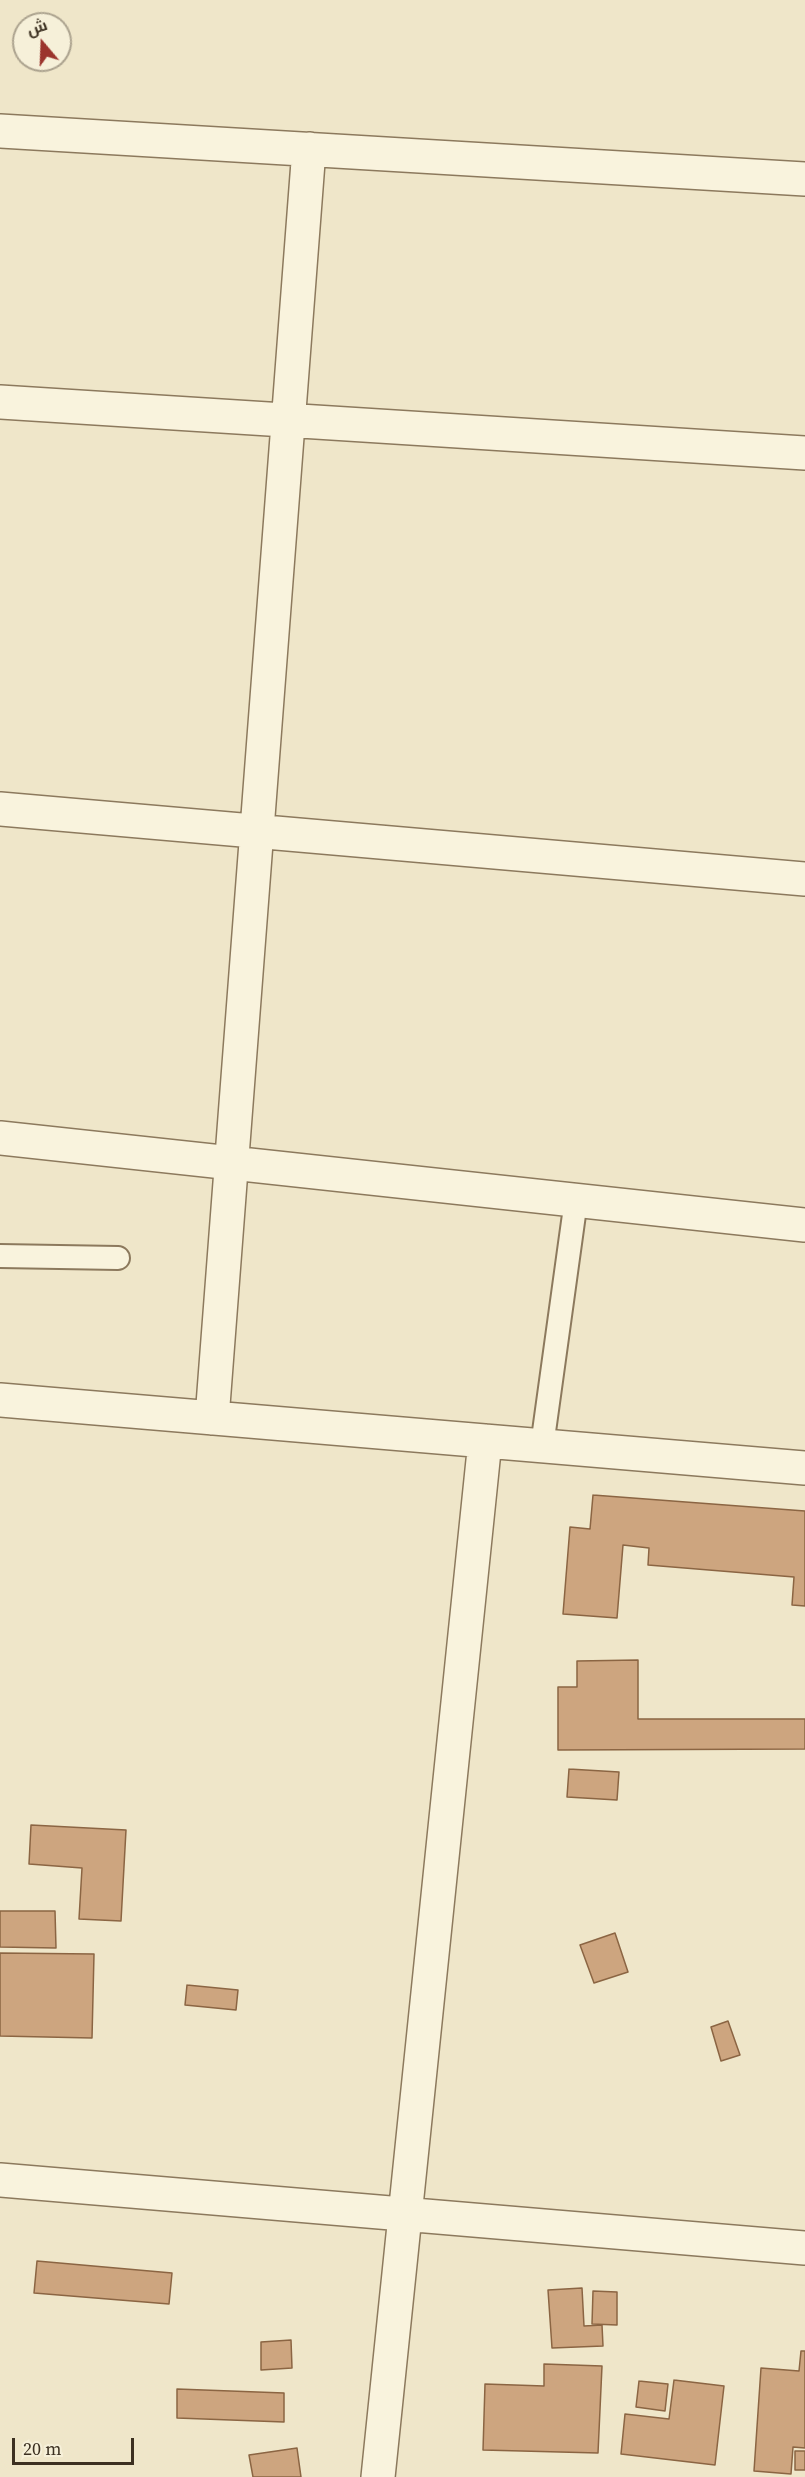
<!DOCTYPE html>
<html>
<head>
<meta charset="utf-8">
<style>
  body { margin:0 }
  #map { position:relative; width:805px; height:2477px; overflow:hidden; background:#efe6c9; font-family:"Source Serif 4",Cairo,serif }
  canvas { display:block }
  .north { position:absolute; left:12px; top:12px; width:60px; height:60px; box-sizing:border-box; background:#f6f0d9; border:2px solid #aca38f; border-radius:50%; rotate:341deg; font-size:16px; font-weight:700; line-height:24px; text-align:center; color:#3c3021 }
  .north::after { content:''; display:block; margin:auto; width:21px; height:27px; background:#9b342d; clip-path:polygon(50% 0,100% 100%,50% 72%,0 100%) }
  .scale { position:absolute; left:12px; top:2438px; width:122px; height:27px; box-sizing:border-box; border:3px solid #3c3021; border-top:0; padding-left:8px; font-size:18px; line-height:21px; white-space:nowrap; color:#3c3021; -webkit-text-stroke:4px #f6f0d9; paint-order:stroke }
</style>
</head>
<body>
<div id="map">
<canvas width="805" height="2477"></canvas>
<div class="north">ش</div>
<div class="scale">20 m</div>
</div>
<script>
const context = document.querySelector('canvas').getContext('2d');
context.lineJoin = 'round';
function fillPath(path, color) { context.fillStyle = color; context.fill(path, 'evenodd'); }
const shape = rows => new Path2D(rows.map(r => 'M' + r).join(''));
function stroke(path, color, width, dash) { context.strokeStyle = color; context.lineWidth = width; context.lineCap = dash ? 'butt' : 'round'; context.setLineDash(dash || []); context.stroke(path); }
const building = shape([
  [593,1495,805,1511,805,1606,792,1605,794,1577,648,1565,649,1548,623,1545,617,1618,563,1614,570,1527,590,1529,593,1495],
  [638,1660,638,1719,805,1719,805,1749,558,1750,558,1687,577,1687,577,1661,638,1660],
  [569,1769,619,1772,617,1800,567,1797,569,1769],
  [31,1825,126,1830,121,1921,79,1919,82,1868,29,1864,31,1825],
  [0,1911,55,1911,56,1948,0,1947,0,1911],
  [615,1933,628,1972,594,1983,580,1945,615,1933],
  [0,1953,94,1954,92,2038,0,2036,0,1953],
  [187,1985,238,1990,236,2010,185,2005,187,1985],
  [728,2021,740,2055,721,2061,711,2027,728,2021],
  [37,2261,172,2273,169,2304,34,2293,37,2261],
  [582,2288,584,2326,602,2325,603,2346,552,2348,548,2290,582,2288],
  [593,2291,617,2292,617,2325,592,2324,593,2291],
  [291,2340,292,2368,261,2370,261,2342,291,2340],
  [801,2351,805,2351,805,2448,793,2447,791,2474,754,2471,761,2368,799,2371,801,2351],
  [544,2364,602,2366,598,2453,483,2450,485,2384,544,2386,544,2364],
  [674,2380,724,2386,715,2465,621,2454,625,2414,669,2419,674,2380],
  [639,2381,668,2384,665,2411,636,2407,639,2381],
  [177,2389,284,2393,284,2422,177,2418,177,2389],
  [297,2448,301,2477,253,2477,249,2455,297,2448],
  [795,2451,805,2451,805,2470,795,2470,795,2451]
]);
const service = shape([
  [0,1256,118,1258],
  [542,1446,576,1200]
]);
const minor = shape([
  [0,131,805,179],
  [0,402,805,453],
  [0,809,805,879],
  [0,1138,805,1225],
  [0,1400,805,1468],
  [212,1418,309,149],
  [0,2180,805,2248],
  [378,2477,485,1441]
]);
fillPath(building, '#cda57f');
stroke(building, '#8b6543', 1.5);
stroke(service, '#8c795d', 26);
stroke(minor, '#8c795d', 36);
stroke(service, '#f9f3dd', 22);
stroke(minor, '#f9f3dd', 33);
</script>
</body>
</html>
